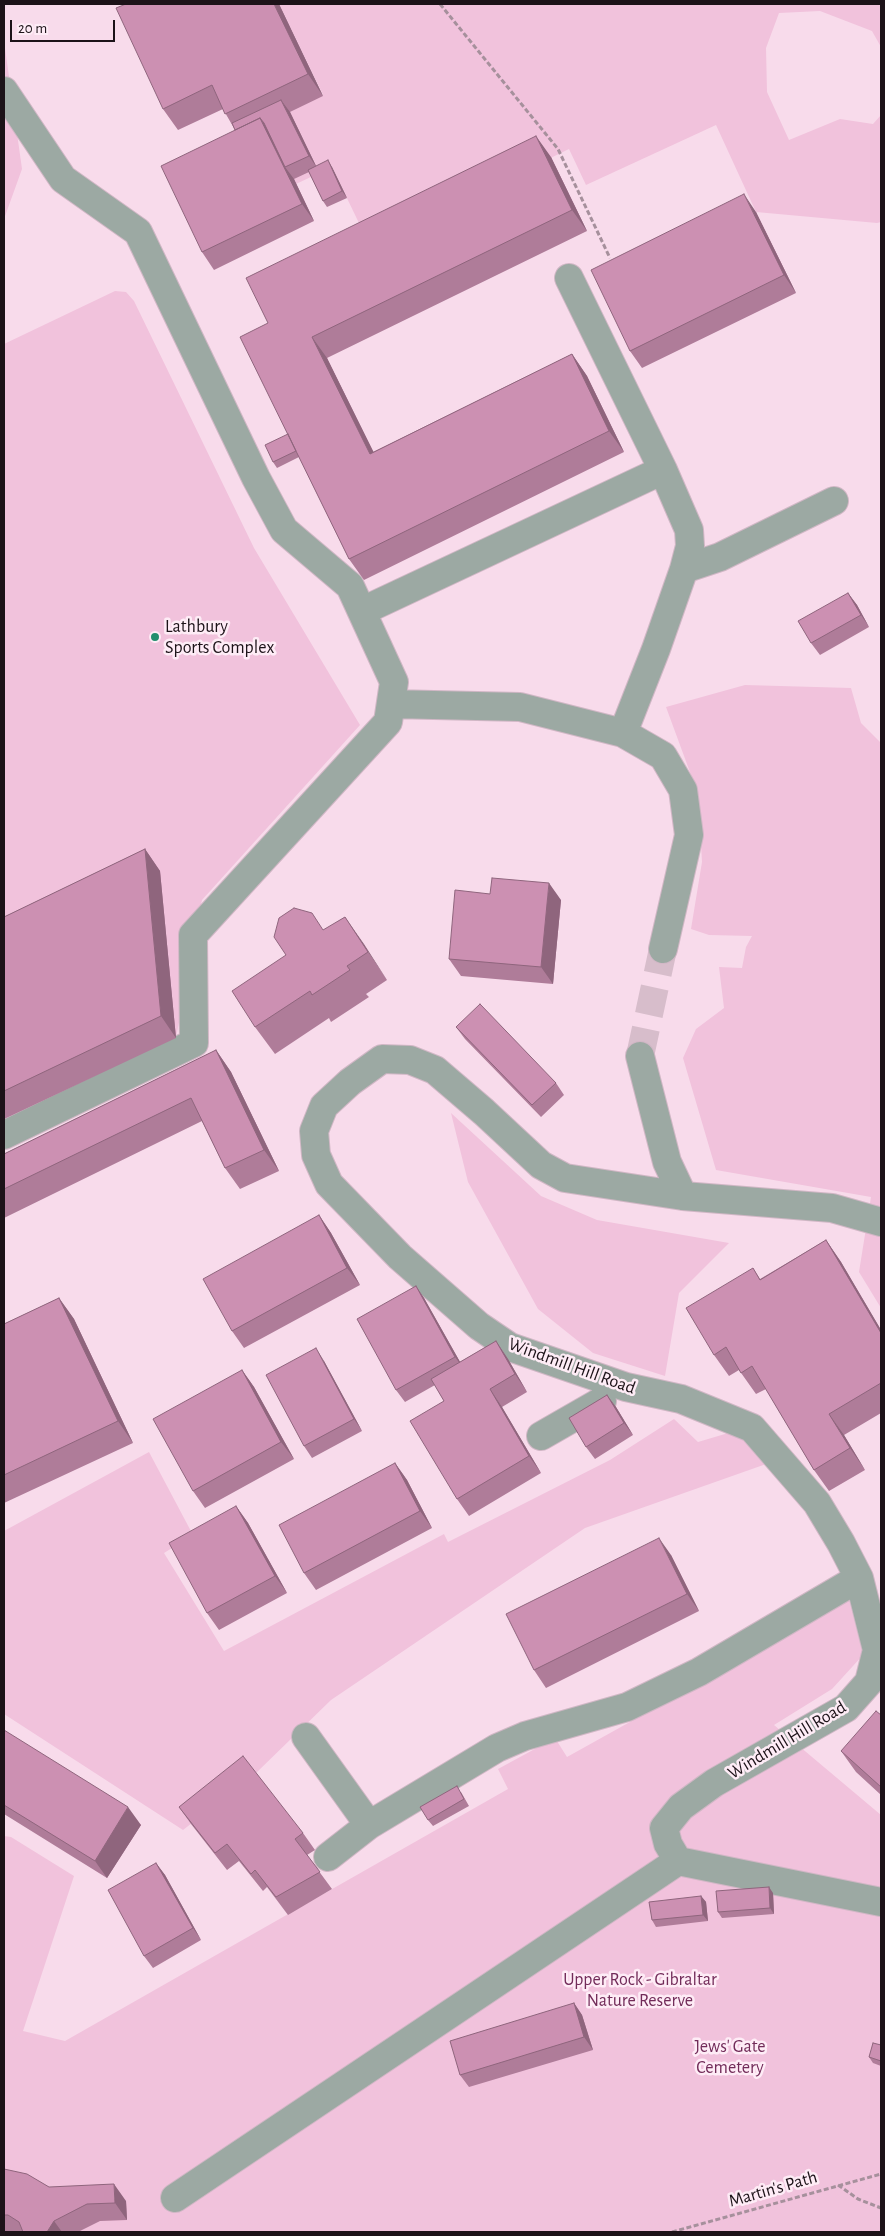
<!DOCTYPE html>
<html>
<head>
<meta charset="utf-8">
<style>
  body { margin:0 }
  #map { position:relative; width:885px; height:2236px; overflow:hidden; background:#f8dbeb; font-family:"Alegreya Sans",sans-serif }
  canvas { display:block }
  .frame { position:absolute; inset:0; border:5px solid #1c1218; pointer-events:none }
  .scale { position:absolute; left:10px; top:20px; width:105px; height:22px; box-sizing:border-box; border:2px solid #1c1218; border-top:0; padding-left:6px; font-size:15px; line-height:18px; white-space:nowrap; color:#1c1218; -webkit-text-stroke:4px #feecf6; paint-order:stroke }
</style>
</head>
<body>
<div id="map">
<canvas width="885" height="2236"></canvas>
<div class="frame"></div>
<div class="scale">20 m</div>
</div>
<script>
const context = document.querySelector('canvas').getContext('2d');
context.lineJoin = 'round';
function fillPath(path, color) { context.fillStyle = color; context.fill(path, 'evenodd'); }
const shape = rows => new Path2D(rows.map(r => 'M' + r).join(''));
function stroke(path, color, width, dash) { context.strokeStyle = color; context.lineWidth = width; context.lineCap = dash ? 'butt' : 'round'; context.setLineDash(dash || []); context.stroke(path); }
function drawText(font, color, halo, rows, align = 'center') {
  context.font = font + ' "Alegreya Sans",sans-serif'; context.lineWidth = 5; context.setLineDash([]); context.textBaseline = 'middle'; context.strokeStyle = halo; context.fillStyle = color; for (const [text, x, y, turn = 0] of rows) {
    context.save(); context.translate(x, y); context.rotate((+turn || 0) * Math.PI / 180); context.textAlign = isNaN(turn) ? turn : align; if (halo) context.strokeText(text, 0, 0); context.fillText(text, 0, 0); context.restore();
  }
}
const green = shape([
  [279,4,881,4,881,47,872,31,820,11,779,13,766,48,767,92,789,140,840,119,873,124,881,115,881,222,877,223,756,212,716,125,586,185,569,149,370,246,332,167,296,184,294,179,290,112,323,95],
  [4,41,22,169,4,219],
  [115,291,126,292,134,301,254,548,360,725,202,900,176,1038,4,1119,4,344],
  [745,685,851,688,861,723,881,743,881,1308,859,1272,871,1197,716,1170,683,1058,696,1029,724,1008,719,967,742,968,746,947,752,936,709,935,691,929,702,862,698,794,666,707],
  [451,1113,541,1196,597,1220,729,1243,679,1293,665,1376,593,1353,538,1309,468,1182],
  [674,1419,698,1442,735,1431,769,1463,585,1528,331,1700,255,1774,183,1830,4,1714,4,1531,149,1452,193,1535,164,1553,224,1651,444,1534,448,1542,610,1460],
  [849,1600,863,1655,832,1689,774,1725,881,1815,881,2232,4,2232,4,1836,11,1837,74,1876,23,2031,65,2041,508,1789,498,1769,555,1738,567,1757]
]);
const minorTunnel = shape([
  [640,1056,663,949]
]);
const path = shape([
  [440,4,558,149,610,258],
  [838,2185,858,2199,881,2208],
  [672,2232,881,2174]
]);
const minor = shape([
  [4,91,63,179,138,232,256,478,284,530,350,586,394,682,388,722,193,935,194,1043,4,1135],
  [569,278,663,470,689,530,690,546,684,569,656,649,623,733],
  [684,569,720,557,834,501],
  [371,607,663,470],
  [391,704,520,707,623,733,663,756,683,790,689,835,663,949],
  [640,1056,667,1162,683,1196],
  [881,1222,832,1208,683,1196,565,1178,541,1165,484,1112,435,1070,410,1060,382,1059,350,1082,324,1106,314,1131,316,1155,329,1184,400,1257,479,1326,510,1347,626,1387,681,1399,752,1428,817,1503,841,1543,859,1578,877,1650,869,1682,846,1708,714,1783,681,1807,664,1828,668,1844,678,1861,881,1902],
  [541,1436,602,1401],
  [306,1737,369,1825],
  [328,1857,369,1825,497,1748,525,1736,627,1707,699,1672,859,1578],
  [175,2198,678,1861]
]);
const wall = shape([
  [279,4,323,96,290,112,316,166,332,167,347,198,327,207,323,201,309,172,294,179,314,221,214,270,202,252,235,130,223,109,178,130,163,109],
  [551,157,587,231,327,358,373,452,572,354,587,376,624,452,364,580,349,559,299,457,277,468,273,462,288,434,268,323],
  [756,212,796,293,642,368,630,351],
  [848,593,857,605,869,627,820,655,811,643],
  [145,849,160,871,176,1038,4,1119,4,917],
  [490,894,561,900,553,984,461,976,449,959],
  [345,917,387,980,366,994,369,997,331,1022,329,1018,275,1054,255,1027,324,930],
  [456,1027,556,1083,564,1095,541,1117,465,1039],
  [216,1050,231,1072,279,1171,240,1189,225,1168,202,1121,4,1218,4,1154],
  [319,1215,331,1233,360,1285,244,1348,232,1331],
  [826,1240,841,1262,881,1330,881,1413,844,1435,865,1470,829,1491,814,1470,766,1389,756,1394,739,1370,729,1376,714,1355,753,1268,760,1279],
  [416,1286,424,1298,460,1362,496,1341,508,1359,527,1392,502,1407,541,1473,469,1516,457,1499,444,1401,435,1385,405,1402,396,1390],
  [59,1298,74,1319,133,1443,4,1503,4,1324],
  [324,1361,362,1431,312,1458,304,1446],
  [242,1370,254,1387,294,1459,205,1508,193,1491],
  [607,1395,616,1407,633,1435,595,1459,586,1447],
  [395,1463,407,1480,432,1528,316,1590,304,1573],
  [236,1506,248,1523,287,1593,219,1630,207,1613],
  [671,1555,699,1611,546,1688,534,1670],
  [881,1715,881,1795,856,1772,841,1751],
  [4,1730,141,1825,107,1878,4,1814],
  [461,1792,469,1806,433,1826,428,1820],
  [179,1807,303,1833,315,1850,307,1855,332,1889,288,1915,267,1887,263,1891,239,1861,227,1870,191,1824],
  [156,1863,165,1875,201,1940,153,1968,144,1956],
  [773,1893,774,1914,722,1918,718,1912],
  [701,1896,706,1902,708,1921,656,1927,652,1920],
  [574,2003,582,2015,593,2050,469,2087,460,2075],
  [881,2045,881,2066,873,2063,869,2057],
  [4,2169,49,2187,126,2201,127,2220,100,2221,78,2232,4,2232]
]);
const shadedWall = shape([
  [274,4,279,4,323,96,308,74],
  [281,100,290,112,317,168,309,156],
  [260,118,272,135,285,167,294,179,314,221,302,204],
  [536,136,551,157,587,231,572,210],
  [328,160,332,167,347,198,342,191],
  [744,194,756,212,796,293,784,275],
  [312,337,327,358,385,475,370,454],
  [572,354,587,376,624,452,609,431],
  [848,593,857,605,869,627,861,615],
  [145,849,160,871,176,1038,161,1016],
  [549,883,561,900,553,984,541,967],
  [345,917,364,944,387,980,368,952],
  [216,1050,231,1072,279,1171,264,1150],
  [319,1215,331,1233,360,1285,347,1268],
  [826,1240,841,1262,881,1330,881,1333],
  [416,1286,424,1298,464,1369,455,1357],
  [59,1298,74,1319,133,1443,118,1421],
  [496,1341,508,1359,527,1392,515,1374],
  [316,1348,324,1361,362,1431,354,1419],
  [242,1370,254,1387,294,1459,281,1442],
  [490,1389,502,1407,541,1473,529,1456],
  [607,1395,616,1407,633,1435,624,1423],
  [829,1414,844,1435,865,1470,850,1448],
  [395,1463,407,1480,432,1528,420,1511],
  [236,1506,248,1523,287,1593,275,1576],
  [659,1538,671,1555,699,1611,687,1594],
  [128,1807,141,1825,107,1878,95,1861],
  [156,1863,165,1875,201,1940,193,1928],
  [769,1887,773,1893,774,1914,770,1908],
  [701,1896,706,1902,708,1921,703,1915],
  [574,2003,582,2015,593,2050,584,2037],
  [114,2184,126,2201,127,2220,115,2203],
  [54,2221,62,2232,47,2232]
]);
const building = shape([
  [126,4,274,4,308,74,225,114,212,85,163,109,116,8,126,4],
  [281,100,309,156,285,167,264,123,260,118,235,130,232,123,281,100],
  [260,118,302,204,202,252,161,166,260,118],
  [536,136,572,210,312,337,370,454,572,354,609,431,349,559,240,337,268,323,246,278,536,136],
  [328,160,342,191,323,201,308,170,328,160],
  [744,194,784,275,630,351,591,270,744,194],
  [288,434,296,451,273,462,265,445,288,434],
  [848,593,861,615,811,643,798,621,848,593],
  [145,849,161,1016,4,1091,4,917,145,849],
  [492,878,549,883,541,967,449,959,455,890,490,894,492,878],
  [294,908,312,913,323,930,345,917,368,952,347,966,350,970,312,995,310,991,255,1027,232,991,286,955,274,937,279,918,294,908],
  [480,1004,556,1083,532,1105,456,1027,480,1004],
  [216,1050,264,1150,225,1168,191,1098,4,1189,4,1154,216,1050],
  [319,1215,347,1268,232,1331,203,1279,319,1215],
  [826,1240,881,1333,881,1383,829,1414,850,1448,814,1470,752,1366,741,1373,726,1347,714,1355,686,1308,753,1268,760,1280,826,1240],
  [416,1286,455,1357,396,1390,357,1319,416,1286],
  [59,1298,118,1421,4,1475,4,1324,59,1298],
  [496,1341,515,1374,490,1389,529,1456,457,1499,410,1421,444,1401,431,1379,496,1341],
  [316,1348,354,1419,304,1446,266,1375,316,1348],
  [242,1370,281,1442,193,1491,153,1419,242,1370],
  [607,1395,624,1423,586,1447,569,1418,607,1395],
  [395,1463,420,1511,304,1573,279,1525,395,1463],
  [236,1506,275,1576,207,1613,169,1543,236,1506],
  [659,1538,687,1594,534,1670,506,1614,659,1538],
  [876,1711,881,1715,881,1787,841,1751,876,1711],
  [4,1730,128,1807,95,1861,4,1805,4,1730],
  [243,1756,303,1833,295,1839,320,1872,276,1897,255,1870,251,1874,227,1844,215,1853,179,1807,243,1756],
  [457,1786,464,1799,428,1820,420,1807,457,1786],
  [156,1863,193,1928,144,1956,108,1890,156,1863],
  [769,1887,770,1908,718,1912,716,1891,769,1887],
  [701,1896,703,1915,652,1920,649,1902,701,1896],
  [574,2003,584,2037,460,2075,450,2041,574,2003],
  [873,2043,881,2045,881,2061,869,2057,873,2043],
  [4,2169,27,2174,49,2187,114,2184,115,2203,87,2204,54,2221,47,2232,23,2232,19,2222,8,2215,4,2215,4,2169]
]);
const markers = [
  [155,637,5,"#228e6d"]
];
const poiNames = [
  ["Lathbury",165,627],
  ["Sports Complex",165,648]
];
const streetNames = [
  ["Windmill Hill Road",572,1366,20],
  ["Windmill Hill Road",787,1740,-31],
  ["Martin's Path",773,2189,-16]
];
const parkNames = [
  ["Upper Rock - Gibraltar",640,1980],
  ["Nature Reserve",640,2001],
  ["Jews' Gate",730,2047],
  ["Cemetery",730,2068]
];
fillPath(green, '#f1c2dc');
stroke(minorTunnel, '#d7bdcb', 28, [28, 14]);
stroke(minor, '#d0b7c5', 30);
stroke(path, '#a6909c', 3, [5, 2.5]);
stroke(minor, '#9ca9a3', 28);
fillPath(wall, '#af7c99');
fillPath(shadedWall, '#8f657d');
fillPath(building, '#cc90b2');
stroke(building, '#8f657d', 1);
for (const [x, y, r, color] of markers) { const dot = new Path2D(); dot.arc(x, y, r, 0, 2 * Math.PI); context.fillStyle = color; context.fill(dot); stroke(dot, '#feecf6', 2); }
drawText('18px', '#1c1218', '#feecf6', poiNames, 'left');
drawText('18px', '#1c1218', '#feecf6', streetNames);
drawText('18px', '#722b59', '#feecf6', parkNames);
</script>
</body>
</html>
